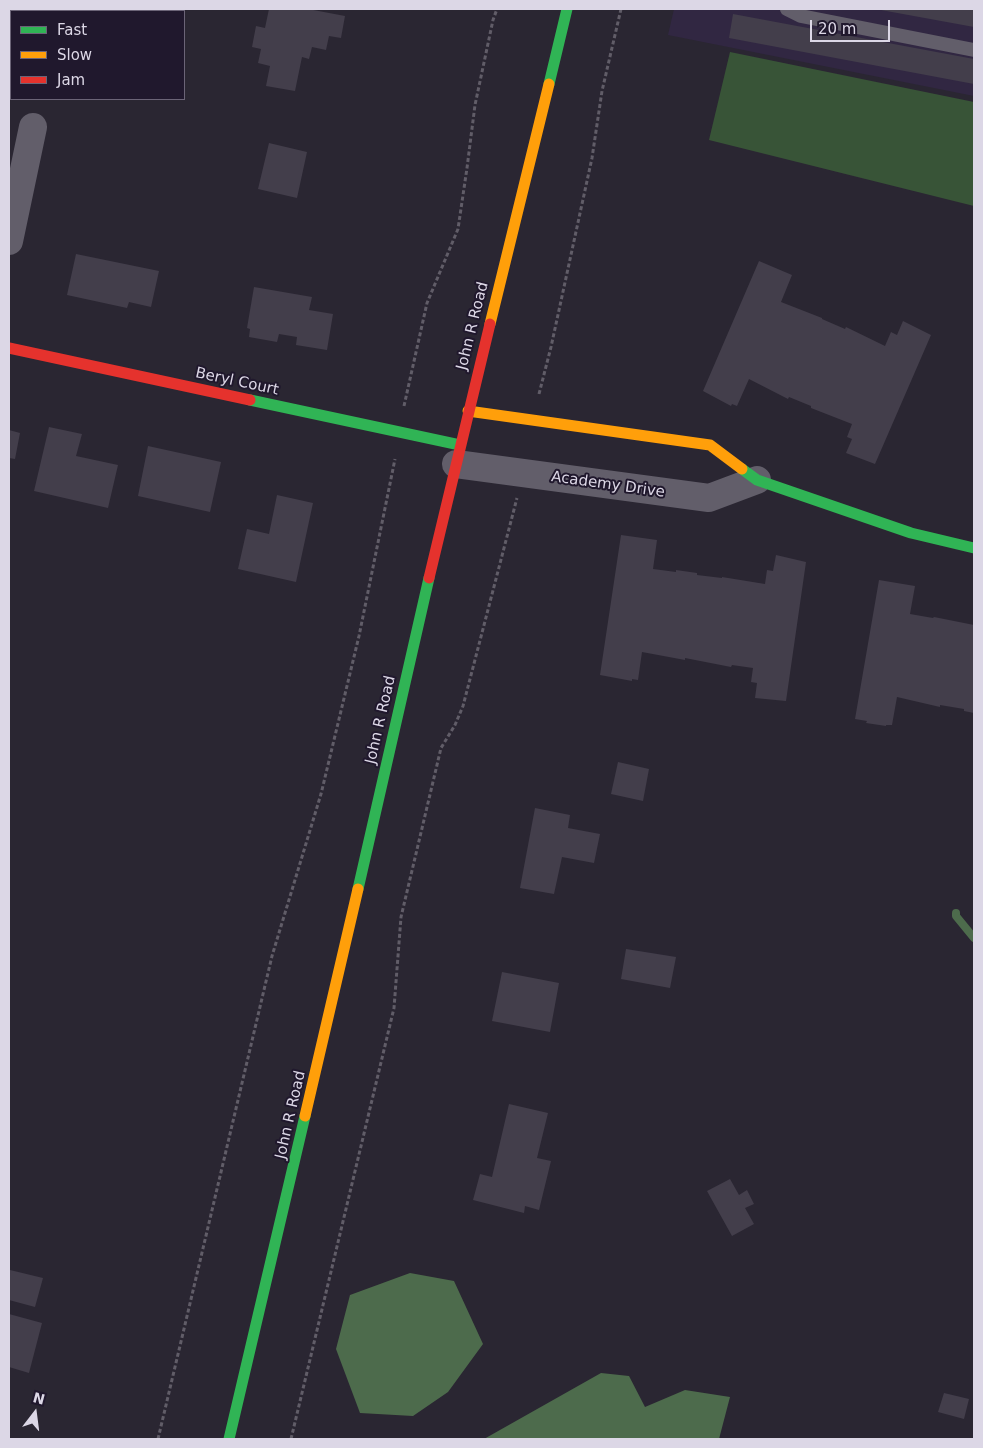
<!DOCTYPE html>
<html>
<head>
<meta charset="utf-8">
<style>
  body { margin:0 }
  #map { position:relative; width:983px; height:1448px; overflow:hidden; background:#2a2632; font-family:"DejaVu Sans",sans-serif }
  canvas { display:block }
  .frame { position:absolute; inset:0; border:10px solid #dcd7e6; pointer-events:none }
  .legend { position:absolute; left:10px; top:10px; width:175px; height:90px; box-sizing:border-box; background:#20182d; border:1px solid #6b6477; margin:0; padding:6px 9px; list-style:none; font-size:15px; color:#dcd7e6 }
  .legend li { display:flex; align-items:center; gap:10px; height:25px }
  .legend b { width:25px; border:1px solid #6b6477 }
  .north { position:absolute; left:10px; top:1388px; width:50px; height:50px; -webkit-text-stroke:4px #20182d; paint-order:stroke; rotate:15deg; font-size:14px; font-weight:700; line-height:20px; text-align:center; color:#dcd7e6 }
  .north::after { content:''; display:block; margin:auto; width:18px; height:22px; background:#dcd7e6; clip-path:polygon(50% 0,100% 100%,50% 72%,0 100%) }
  .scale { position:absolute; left:810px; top:20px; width:80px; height:22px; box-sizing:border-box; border:2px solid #dcd7e6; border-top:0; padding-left:6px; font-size:15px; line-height:18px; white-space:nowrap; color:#dcd7e6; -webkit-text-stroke:4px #20182d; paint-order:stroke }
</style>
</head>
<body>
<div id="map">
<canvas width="983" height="1448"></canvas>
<div class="frame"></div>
<ul class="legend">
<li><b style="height:6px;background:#30b455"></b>Fast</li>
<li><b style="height:6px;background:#ff9f0a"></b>Slow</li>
<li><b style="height:6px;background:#e5322d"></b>Jam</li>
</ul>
<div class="north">N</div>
<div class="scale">20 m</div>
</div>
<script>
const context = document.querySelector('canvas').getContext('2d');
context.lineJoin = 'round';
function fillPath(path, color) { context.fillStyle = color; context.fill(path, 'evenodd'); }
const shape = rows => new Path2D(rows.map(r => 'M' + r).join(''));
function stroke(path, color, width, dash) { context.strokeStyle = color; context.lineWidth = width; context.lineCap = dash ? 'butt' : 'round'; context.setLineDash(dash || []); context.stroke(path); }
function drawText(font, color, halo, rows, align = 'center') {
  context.font = font + ' "DejaVu Sans",sans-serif'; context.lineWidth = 4; context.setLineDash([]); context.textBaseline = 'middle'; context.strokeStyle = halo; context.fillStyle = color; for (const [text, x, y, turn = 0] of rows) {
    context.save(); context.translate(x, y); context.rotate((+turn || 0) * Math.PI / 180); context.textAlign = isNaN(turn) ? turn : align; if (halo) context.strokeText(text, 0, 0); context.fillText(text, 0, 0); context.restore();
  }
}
const built = shape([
  [674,9,974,9,974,96,668,35]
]);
const forest = shape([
  [730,52,974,102,974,206,709,140]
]);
const water = shape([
  [410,1273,454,1281,483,1344,448,1392,413,1416,360,1413,336,1349,350,1295],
  [601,1373,629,1376,645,1407,685,1390,730,1397,719,1439,484,1439]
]);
const stream = shape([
  [956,913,956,916,974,938]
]);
const building = shape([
  [9,9,60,9,59,11,11,11,11,36,9,36],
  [269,9,308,9,345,16,341,38,329,36,326,50,312,47,309,59,302,57,295,91,266,86,270,66,258,63,261,49,252,47,256,26,265,28],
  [881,9,974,9,974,27,881,10],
  [733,14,974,59,974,84,729,38],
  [269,143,307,152,297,198,258,189],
  [76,254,159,271,151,307,129,302,127,308,67,295],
  [759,261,792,275,781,302,822,318,822,319,845,329,846,327,885,346,891,332,897,335,903,321,931,335,875,464,846,453,852,439,847,437,852,424,811,408,811,406,789,397,788,399,749,379,737,406,732,404,731,406,703,391],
  [254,287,312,297,309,310,333,314,327,350,296,345,297,337,279,334,277,342,249,337,250,329,247,328],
  [49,427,82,434,76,456,118,465,108,508,34,491],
  [9,430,20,433,15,459,9,458],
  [148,446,221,462,210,512,138,496],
  [277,495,313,503,296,582,238,569,247,529,269,534],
  [621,535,657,540,653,569,676,572,676,570,697,573,697,575,722,578,722,577,765,584,767,570,773,571,776,555,806,562,786,701,755,698,757,683,751,682,753,668,732,665,731,667,685,658,685,660,642,652,638,680,632,679,632,681,600,675],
  [879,580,915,586,910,614,933,618,934,617,974,625,974,713,964,711,964,709,940,705,940,707,897,697,892,725,886,725,886,726,866,723,867,721,855,719],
  [618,762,649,769,643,801,611,794],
  [535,808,570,815,568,828,600,834,594,863,562,857,554,894,520,888],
  [626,949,676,957,670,988,621,979],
  [502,972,559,983,550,1032,492,1021],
  [509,1104,548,1113,537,1158,551,1161,539,1210,525,1206,524,1213,473,1200,480,1174,492,1177],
  [730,1179,739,1195,747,1190,754,1204,745,1208,754,1224,732,1236,707,1191],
  [10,1270,43,1278,35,1307,9,1300],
  [9,1314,42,1323,29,1373,9,1367],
  [944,1393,969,1399,964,1419,938,1412]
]);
const path = shape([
  [539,394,551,347,592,158,602,91,621,9],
  [404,406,427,303,458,229,467,168,475,105,493,20,497,9],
  [158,1439,272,956,321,794,359,636,395,459],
  [291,1439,394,1008,401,917,441,748,455,725,463,706,517,498]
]);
const lane = shape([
  [787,9,801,16,974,50]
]);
const street = shape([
  [9,241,33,127],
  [456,464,709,498,757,480]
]);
const fast = shape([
  [549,84,567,9],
  [250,400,460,445],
  [742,469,757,480,911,533,974,548],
  [358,889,429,578],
  [229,1439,305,1116]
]);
const slow = shape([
  [490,324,549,84],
  [468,411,710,445,742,469],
  [305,1116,358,889]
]);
const jam = shape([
  [9,348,250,400],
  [429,578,490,324]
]);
const streetNames = [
  ["John R Road",473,326,-76],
  ["Beryl Court",237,382,12],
  ["Academy Drive",608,485,8],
  ["John R Road",381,720,-77],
  ["John R Road",291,1115,-77]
];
fillPath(built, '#312742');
fillPath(forest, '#385437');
fillPath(water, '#4d6b4c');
stroke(stream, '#4d6b4c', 8);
fillPath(building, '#433e4b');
stroke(path, '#615d68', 3, [4, 2.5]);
stroke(lane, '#625e6a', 14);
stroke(street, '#625e6a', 28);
stroke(fast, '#30b455', 11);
stroke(slow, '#ff9f0a', 11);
stroke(jam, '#e5322d', 11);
drawText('15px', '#dcd7e6', '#20182d', streetNames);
</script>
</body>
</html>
